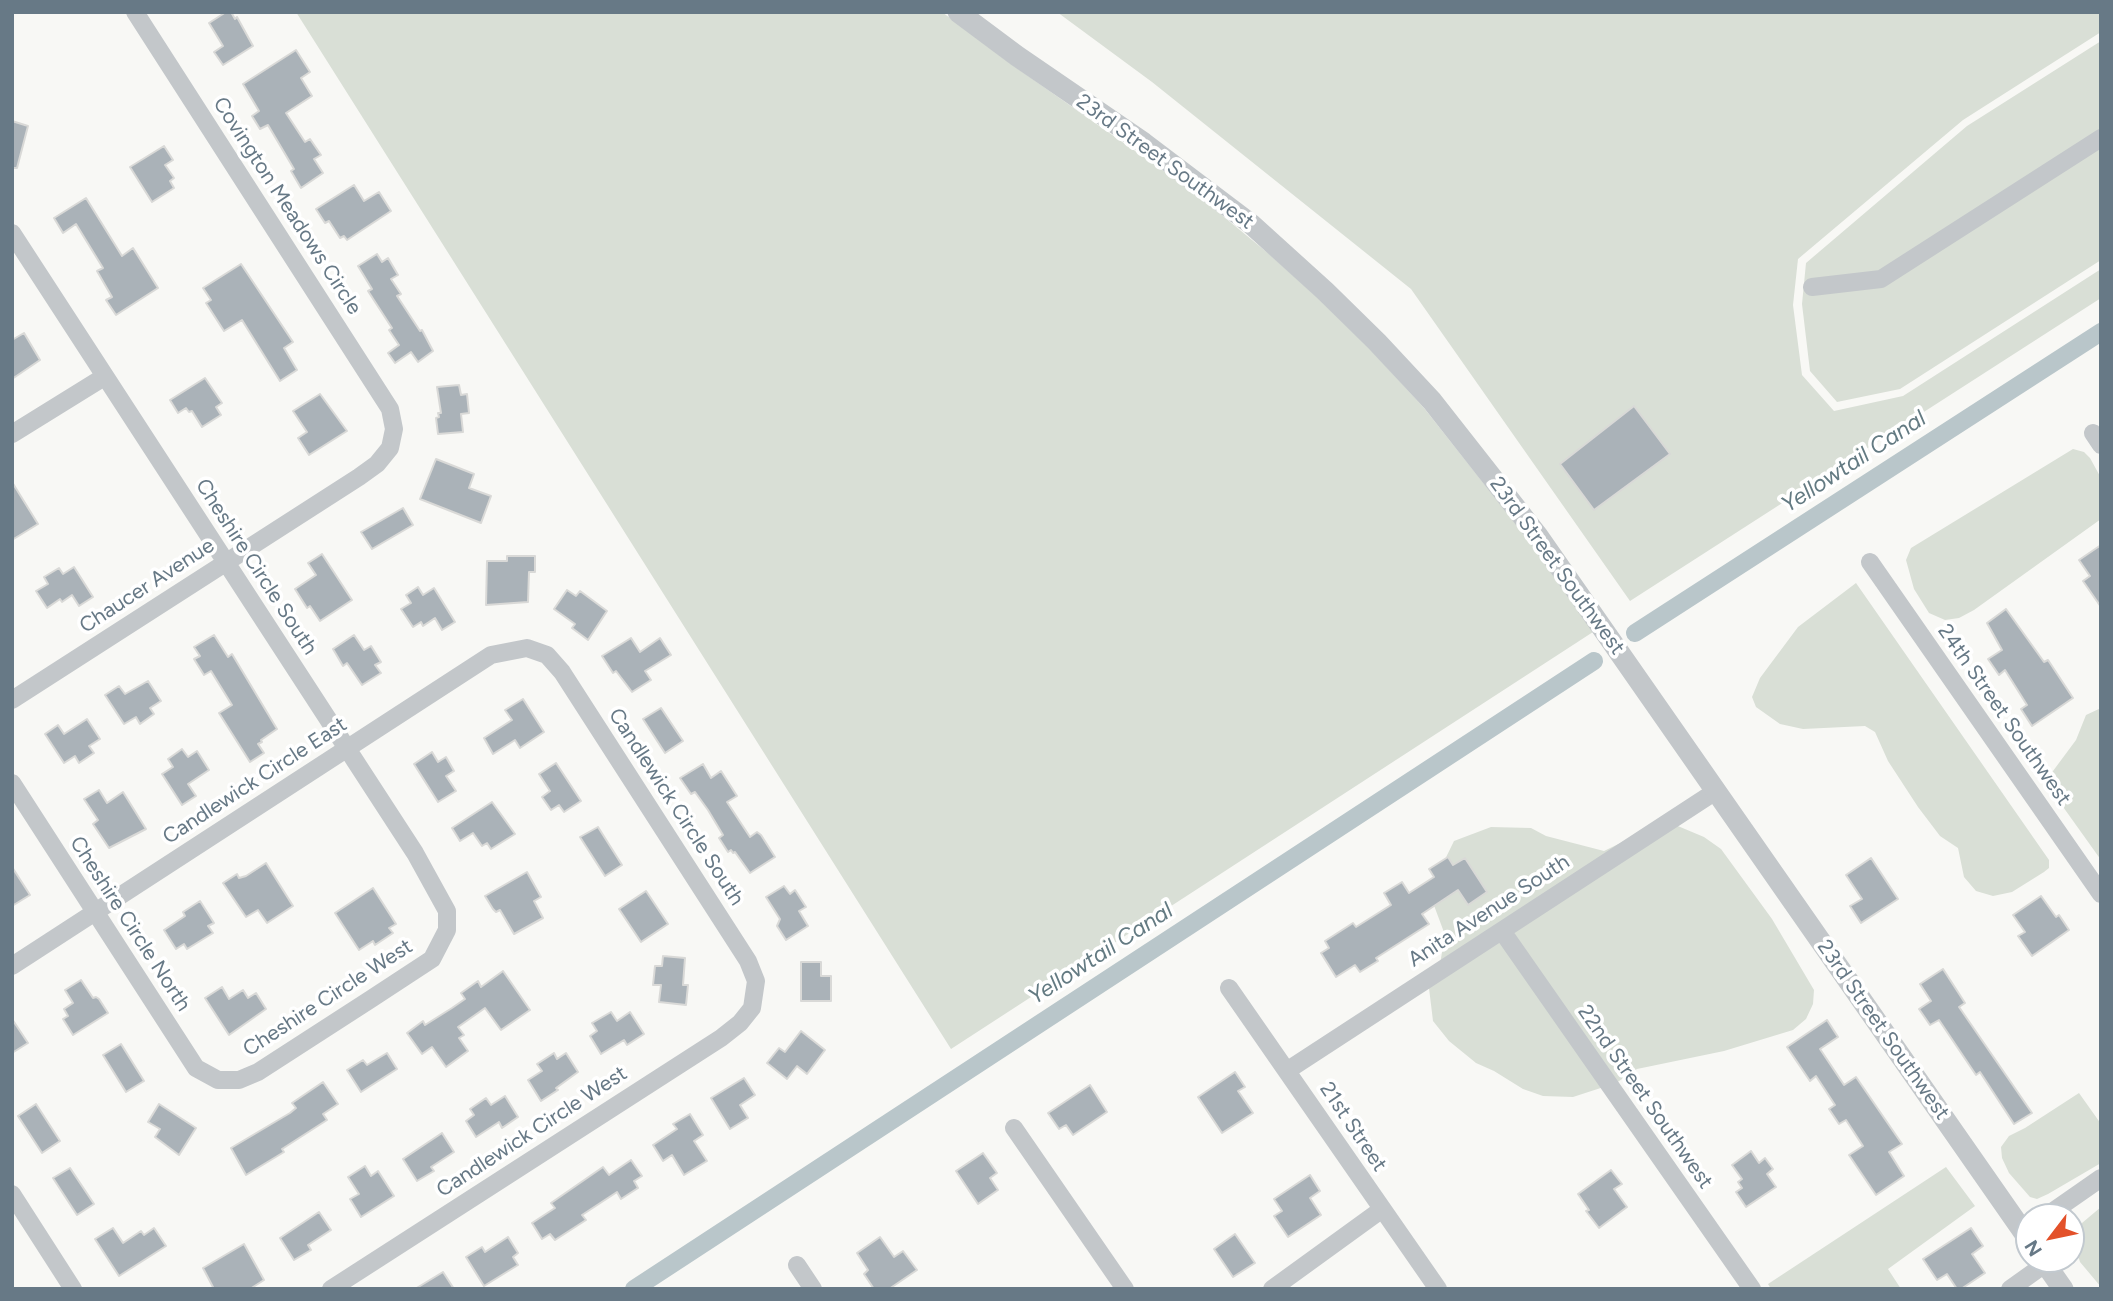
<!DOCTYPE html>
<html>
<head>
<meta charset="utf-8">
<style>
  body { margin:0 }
  #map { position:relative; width:2113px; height:1301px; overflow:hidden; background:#f8f8f5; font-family:Figtree,sans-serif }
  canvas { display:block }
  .frame { position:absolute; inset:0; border:14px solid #677986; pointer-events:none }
  .north { position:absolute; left:2015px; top:1203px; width:70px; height:70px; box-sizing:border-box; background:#fff; border:2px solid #c2c9cf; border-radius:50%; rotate:238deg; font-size:19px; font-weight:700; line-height:28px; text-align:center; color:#677986 }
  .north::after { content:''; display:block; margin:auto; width:24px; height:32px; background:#e3512a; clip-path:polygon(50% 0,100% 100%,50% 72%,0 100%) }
</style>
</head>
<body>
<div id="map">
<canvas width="2113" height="1301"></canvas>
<div class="frame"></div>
<div class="north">N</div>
</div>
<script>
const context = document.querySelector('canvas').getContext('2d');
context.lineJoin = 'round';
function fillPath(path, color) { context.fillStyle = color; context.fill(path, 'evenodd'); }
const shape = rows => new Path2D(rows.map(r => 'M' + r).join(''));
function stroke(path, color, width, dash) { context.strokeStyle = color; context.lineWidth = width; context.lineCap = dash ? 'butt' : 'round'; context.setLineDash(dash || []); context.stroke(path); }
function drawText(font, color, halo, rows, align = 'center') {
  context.font = font + ' Figtree,sans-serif'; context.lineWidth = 7; context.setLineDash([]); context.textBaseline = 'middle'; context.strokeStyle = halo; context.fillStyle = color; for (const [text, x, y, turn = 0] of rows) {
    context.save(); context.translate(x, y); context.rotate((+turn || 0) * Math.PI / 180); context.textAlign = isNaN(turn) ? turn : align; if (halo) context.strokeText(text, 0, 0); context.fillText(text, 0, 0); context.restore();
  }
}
const green = shape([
  [296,12,942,12,1011,64,1195,193,1269,254,1318,298,1370,349,1424,408,1530,542,1593,632,951,1049],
  [1057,12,2101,12,2101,32,1963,120,1798,259,1793,305,1802,375,1834,411,1903,396,2101,269,2101,298,1630,601,1411,289,1152,82],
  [2101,41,2101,260,1900,389,1837,402,1810,371,1802,304,1806,263,1967,126],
  [2073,449,2084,452,2090,458,2101,478,2101,519,1974,610,1959,618,1945,620,1929,613,1914,589,1906,560,1911,548],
  [1856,583,2049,860,2049,868,2044,872,2012,892,1993,896,1976,891,1964,877,1958,848,1940,836,1918,807,1888,761,1875,732,1865,726,1803,729,1780,724,1756,707,1752,697,1760,678,1798,627],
  [2101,708,2101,860,2056,797,2050,785,2053,771,2076,740,2086,715],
  [1673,824,1704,837,1721,849,1772,919,1814,990,1813,1004,1806,1019,1793,1030,1724,1051,1637,1069,1616,1083,1573,1097,1543,1096,1523,1089,1494,1071,1476,1063,1449,1041,1433,1021,1429,988,1440,964,1445,935,1432,900,1431,888,1454,841,1491,827,1531,828,1546,836,1604,851,1647,830],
  [2079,1093,2101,1124,2101,1163,2048,1194,2037,1199,2030,1197,2009,1173,2002,1158,2001,1147,2009,1136,2025,1128],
  [1946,1167,1975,1206,1888,1269,1901,1289,1771,1289,1768,1284],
  [2101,1207,2101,1287,2080,1262,2076,1249,2082,1223]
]);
const canal = shape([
  [1635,633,2101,332],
  [634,1289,1594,661]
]);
const building = shape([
  [226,12,231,12,235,19,237,17,253,46,223,65,214,52,223,46,209,23,226,12],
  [296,50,310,72,301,78,312,96,286,113,305,142,310,139,321,155,314,159,323,173,301,188,291,171,294,169,268,125,260,129,252,116,259,111,243,84,296,50],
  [12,121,28,126,17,168,12,168,12,121],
  [164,146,173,160,165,165,174,178,170,181,174,188,152,202,130,167,164,146],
  [354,185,364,201,379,192,391,211,347,240,344,236,340,238,329,221,325,223,316,209,354,185],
  [86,198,122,256,133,248,158,288,116,315,106,300,112,297,97,271,103,268,76,224,63,233,54,218,86,198],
  [377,254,382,262,388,258,398,275,391,279,401,294,397,296,420,331,422,330,433,351,418,362,411,352,395,363,388,353,399,345,389,330,392,328,368,291,372,289,358,266,377,254],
  [241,264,293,342,284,348,297,370,280,381,242,320,224,331,206,303,211,300,203,288,241,264],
  [24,333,40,360,12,379,12,340,24,333],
  [205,378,222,403,216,407,221,415,202,427,192,411,189,412,186,408,178,413,170,400,205,378],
  [459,385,461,395,467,394,469,413,461,414,463,432,438,434,436,418,439,417,438,413,441,413,437,387,459,385],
  [320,394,347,431,309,455,298,438,307,432,293,411,320,394],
  [1634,406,1670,454,1594,510,1560,464,1634,406],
  [436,459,474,474,469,488,491,496,481,523,420,499,436,459],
  [12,482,38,524,12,540,12,482],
  [403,508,413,525,372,549,361,532,403,508],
  [2101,545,2101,607,2083,581,2090,576,2079,560,2101,545],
  [322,554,352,600,320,621,310,606,307,608,295,589,316,575,308,563,322,554],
  [507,556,535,556,535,572,529,572,528,602,486,605,487,561,507,561,507,556],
  [74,567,93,597,79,606,72,595,62,602,60,599,47,608,36,591,48,584,44,577,59,568,63,574,74,567],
  [418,587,423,595,434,588,455,622,442,630,435,618,423,626,421,622,413,627,401,609,411,603,406,595,418,587],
  [567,590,576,596,580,591,607,611,588,640,572,628,575,624,554,609,567,590],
  [2006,609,2044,662,2048,660,2073,698,2032,726,2021,709,2027,705,2005,670,1999,675,1988,659,2002,650,1987,623,2006,609],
  [214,635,228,657,232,654,277,729,261,740,262,742,258,744,264,753,250,762,219,713,232,705,211,671,204,675,194,659,200,656,194,647,214,635],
  [354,635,364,650,371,646,381,662,375,665,381,673,362,685,347,663,343,666,333,649,354,635],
  [631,638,640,652,660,638,671,655,645,671,651,680,632,692,616,671,613,673,602,656,631,638],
  [148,681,161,701,150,708,154,714,140,724,136,717,124,724,105,695,119,686,125,694,148,681],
  [523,699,544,732,520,748,515,740,493,754,484,738,512,720,505,710,523,699],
  [661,708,683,741,665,753,643,719,661,708],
  [87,719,100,739,89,746,94,753,79,763,75,756,64,763,45,734,58,725,64,734,87,719],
  [182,749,188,757,197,751,209,770,188,784,196,796,182,805,162,774,173,767,168,759,182,749],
  [432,752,438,762,446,757,454,771,446,776,456,791,438,802,414,764,432,752],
  [556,763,581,801,564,812,559,805,551,810,542,797,550,791,539,774,556,763],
  [703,764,711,778,721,771,737,796,727,802,750,837,757,832,761,835,775,857,750,873,735,852,733,853,731,850,728,852,719,838,723,835,708,810,695,792,691,794,680,778,703,764],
  [99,790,107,803,123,792,146,829,109,848,93,824,98,820,84,799,99,790],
  [492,802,515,834,491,849,487,843,482,846,473,833,460,841,452,828,492,802],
  [598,827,622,865,605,876,580,837,598,827],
  [1448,857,1453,865,1465,858,1487,892,1468,905,1458,890,1422,914,1429,924,1376,958,1378,961,1360,972,1355,965,1336,977,1321,953,1329,948,1325,941,1353,923,1356,927,1391,905,1384,893,1402,882,1409,893,1434,877,1429,869,1448,857],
  [1871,858,1898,899,1861,923,1850,906,1862,899,1846,875,1871,858],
  [266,863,293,906,267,923,258,910,246,917,223,883,237,874,239,878,246,876,266,863],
  [12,867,30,895,12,906,12,867],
  [527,872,541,897,534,901,543,918,514,934,500,910,496,912,493,909,485,896,527,872],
  [784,886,790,894,795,890,806,907,799,911,808,926,786,940,777,926,780,919,766,897,784,886],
  [373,888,396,924,389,928,393,933,375,945,373,941,359,950,335,913,373,888],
  [646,891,668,924,641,942,619,909,646,891],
  [2041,896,2056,917,2059,915,2069,930,2032,956,2018,936,2025,932,2013,915,2041,896],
  [200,901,214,923,208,926,213,933,187,949,184,944,176,949,164,930,185,916,183,912,200,901],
  [663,956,685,958,683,985,688,985,686,1005,659,1002,661,985,653,985,655,966,662,966,663,956],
  [801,962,821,962,821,976,831,976,831,1001,801,1001,801,962],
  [1943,969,1965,1003,1959,1007,2032,1113,2014,1124,1980,1072,1976,1075,1939,1020,1930,1025,1919,1009,1931,1001,1920,984,1943,969],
  [503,971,530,1010,501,1030,485,1008,458,1027,464,1035,459,1038,468,1051,446,1067,432,1047,422,1054,407,1033,423,1021,425,1025,452,1008,465,999,461,993,478,981,481,987,503,971],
  [81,980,93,998,96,997,99,999,108,1013,73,1035,63,1019,68,1016,64,1009,73,1003,65,990,81,980],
  [222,987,229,999,243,990,248,998,256,993,266,1009,229,1035,205,998,222,987],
  [611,1012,617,1021,630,1012,644,1034,627,1045,624,1040,601,1054,590,1036,597,1031,592,1023,611,1012],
  [12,1019,28,1043,12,1053,12,1019],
  [1827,1020,1838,1037,1820,1049,1844,1085,1856,1077,1902,1144,1889,1152,1904,1176,1876,1195,1849,1155,1863,1146,1846,1120,1839,1124,1829,1109,1835,1105,1816,1076,1810,1081,1787,1047,1827,1020],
  [801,1031,825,1050,807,1074,797,1066,787,1079,767,1063,779,1048,785,1052,801,1031],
  [121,1044,144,1081,126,1092,103,1055,121,1044],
  [387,1053,397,1069,361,1092,347,1070,363,1060,367,1065,387,1053],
  [554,1053,557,1059,566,1053,578,1072,556,1088,558,1090,541,1101,528,1080,542,1071,537,1064,554,1053],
  [1235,1072,1245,1087,1238,1091,1253,1113,1222,1133,1198,1097,1235,1072],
  [744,1078,755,1095,740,1105,748,1118,730,1129,711,1098,744,1078],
  [323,1082,338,1104,323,1114,327,1120,282,1149,284,1152,246,1175,231,1148,290,1113,296,1108,292,1103,323,1082],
  [1090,1085,1107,1112,1073,1135,1066,1125,1059,1129,1048,1113,1090,1085],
  [505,1096,518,1117,502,1128,499,1122,476,1137,466,1121,474,1115,470,1109,486,1098,491,1105,505,1096],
  [36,1104,60,1141,42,1153,18,1116,36,1104],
  [159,1104,196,1128,179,1155,155,1137,160,1129,148,1122,159,1104],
  [690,1114,703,1135,694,1141,707,1161,684,1175,672,1155,663,1161,653,1145,677,1129,673,1124,690,1114],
  [442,1133,454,1152,431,1167,434,1171,417,1181,403,1159,442,1133],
  [1751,1151,1759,1163,1765,1158,1773,1169,1767,1174,1776,1187,1746,1207,1736,1192,1742,1188,1738,1182,1742,1179,1732,1165,1751,1151],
  [983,1153,997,1173,990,1178,998,1190,978,1204,956,1171,983,1153],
  [631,1160,642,1176,634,1181,638,1188,621,1199,617,1192,582,1215,586,1220,555,1240,550,1234,542,1239,532,1223,555,1208,551,1203,603,1167,609,1175,631,1160],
  [365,1166,371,1176,378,1171,394,1196,361,1217,350,1199,359,1194,348,1177,365,1166],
  [70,1168,94,1204,77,1215,53,1178,70,1168],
  [1611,1170,1622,1184,1614,1189,1627,1207,1599,1228,1586,1211,1589,1210,1578,1194,1611,1170],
  [1310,1175,1320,1191,1310,1198,1321,1215,1288,1237,1274,1216,1282,1211,1274,1199,1310,1175],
  [319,1212,331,1230,308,1245,311,1250,294,1260,280,1238,319,1212],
  [113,1228,123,1243,141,1231,144,1235,154,1228,166,1246,119,1276,95,1239,113,1228],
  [1971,1228,1983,1246,1972,1254,1985,1273,1961,1289,1957,1289,1947,1274,1937,1280,1923,1259,1971,1228],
  [1235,1234,1255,1263,1233,1277,1214,1249,1235,1234],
  [508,1237,518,1253,513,1257,518,1265,484,1286,466,1257,482,1247,485,1252,508,1237],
  [880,1237,894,1257,903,1251,917,1270,889,1289,874,1289,864,1274,868,1270,857,1253,880,1237],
  [244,1244,264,1280,250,1289,214,1289,203,1268,244,1244],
  [443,1272,454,1289,415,1289,443,1272]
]);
const minor = shape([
  [12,233,415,853,447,911,447,930,432,959,371,999,258,1072,239,1080,218,1080,196,1068,12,783],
  [1812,287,1881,279,2101,138],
  [2093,433,2101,445],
  [12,434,104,377],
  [1870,562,2101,894],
  [12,700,359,477,377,464,390,448,394,429,390,409,135,12],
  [1502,931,1752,1289],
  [12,966,491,655,527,648,547,655,562,672,748,961,756,981,752,1008,740,1023,721,1038,331,1289],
  [1229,988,1438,1289],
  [1288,1070,1716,791],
  [1014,1128,1125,1289],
  [12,1194,73,1289],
  [2045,1217,2101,1178],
  [797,1265,813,1289],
  [1272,1289,1381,1210],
  [2010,1289,2045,1264]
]);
const tertiary = shape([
  [958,12,1017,56,1144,143,1251,224,1325,291,1377,342,1432,401,1538,536,2029,1240],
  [2042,1259,2063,1289]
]);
const streetNames = [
  ["23rd Street Southwest",1165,162,36],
  ["Covington Meadows Circle",287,206,57],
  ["23rd Street Southwest",1557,566,54],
  ["Cheshire Circle South",256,567,57],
  ["Chaucer Avenue",147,586,-33],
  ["24th Street Southwest",2004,715,55],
  ["Candlewick Circle East",255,781,-33],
  ["Candlewick Circle South",676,807,57],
  ["Anita Avenue South",1489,911,-33],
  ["Cheshire Circle North",130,924,57],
  ["Cheshire Circle West",328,998,-33],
  ["23rd Street Southwest",1883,1030,55],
  ["22nd Street Southwest",1645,1097,55],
  ["21st Street",1353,1127,56],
  ["Candlewick Circle West",532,1132,-33]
];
const waterNames = [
  ["Yellowtail Canal",1854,462,-33],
  ["Yellowtail Canal",1101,954,-33]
];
fillPath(green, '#d9dfd6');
stroke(canal, '#b9c6ca', 18);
fillPath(building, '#aab2b8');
stroke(building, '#d9d9d7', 2);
stroke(minor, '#c3c7ca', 18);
stroke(tertiary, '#c3c7ca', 21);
drawText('21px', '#677986', '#fff', streetNames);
drawText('italic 23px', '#637a82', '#fff', waterNames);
</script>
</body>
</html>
